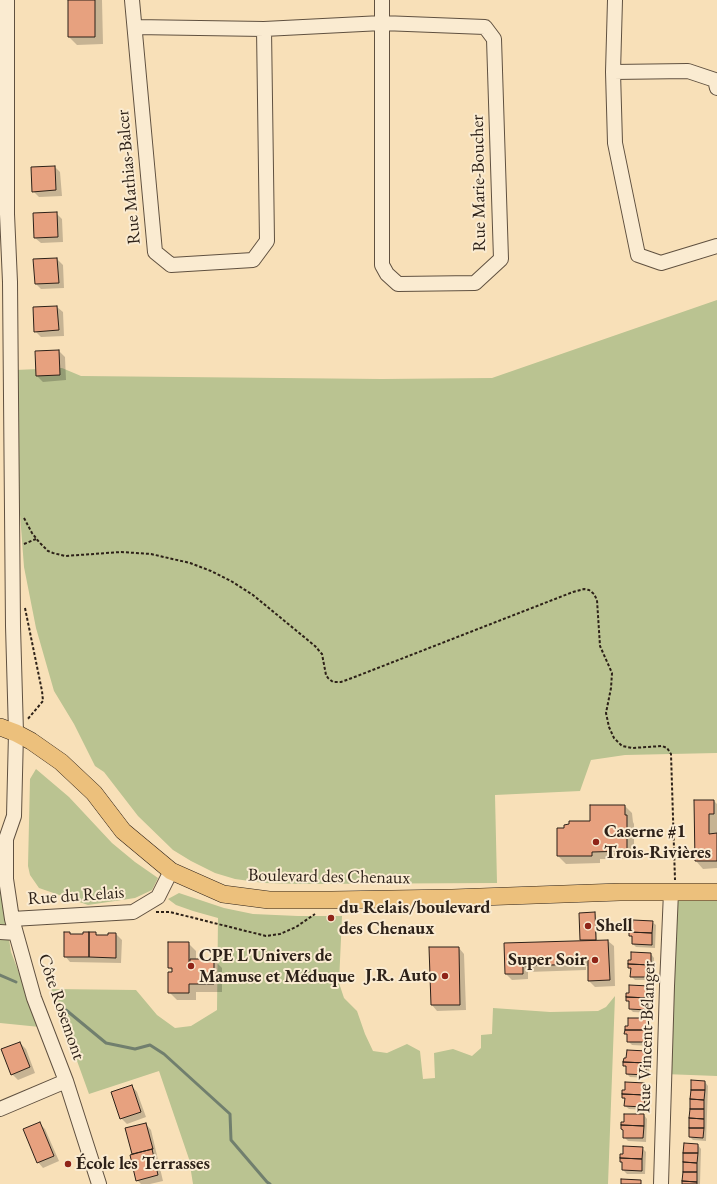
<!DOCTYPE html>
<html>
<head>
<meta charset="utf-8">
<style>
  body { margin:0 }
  canvas { display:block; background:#f8e0b8 }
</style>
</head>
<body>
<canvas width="717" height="1184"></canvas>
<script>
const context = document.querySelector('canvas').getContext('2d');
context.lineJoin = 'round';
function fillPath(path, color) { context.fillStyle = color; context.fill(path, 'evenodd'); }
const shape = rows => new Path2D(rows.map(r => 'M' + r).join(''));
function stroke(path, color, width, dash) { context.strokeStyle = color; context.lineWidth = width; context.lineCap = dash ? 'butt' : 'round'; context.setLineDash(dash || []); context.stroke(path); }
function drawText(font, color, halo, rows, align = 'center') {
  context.font = font + ' "EB Garamond",serif'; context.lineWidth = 4; context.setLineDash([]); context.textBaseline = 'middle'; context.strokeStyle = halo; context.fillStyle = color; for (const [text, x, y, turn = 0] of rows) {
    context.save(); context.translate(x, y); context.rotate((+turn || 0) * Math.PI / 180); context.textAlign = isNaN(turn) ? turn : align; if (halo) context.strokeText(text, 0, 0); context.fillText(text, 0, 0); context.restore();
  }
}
const green = shape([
  [717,300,717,753,625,755,591,760,580,791,495,795,497,883,300,884,264,883,235,879,215,873,191,861,173,850,138,816,104,772,95,766,74,724,54,691,36,628,24,567,19,501,15,370,62,368,81,376,382,379,492,378],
  [36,769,69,797,112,843,135,862,158,878,152,890,135,898,88,905,39,888,30,875,28,866,30,779],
  [0,881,11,952,40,1027,0,1023],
  [671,892,717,892,717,1076,664,1074],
  [179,893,224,908,253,914,298,916,342,916,339,983,344,998,357,1011,365,1034,373,1051,387,1053,407,1044,420,1051,423,1079,435,1078,434,1053,453,1049,472,1056,481,1048,481,1035,492,1034,493,1008,550,1012,598,1011,606,1007,615,996,608,1184,193,1184,189,1159,159,1071,89,1094,51,989,136,990,157,1015,175,1028,191,1026,217,1010,218,918,193,911,176,905,168,899]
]);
const shadow = shape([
  [69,0,102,0,103,44,77,45,69,37],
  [55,167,60,172,62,196,39,197,33,191],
  [56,213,62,219,63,242,41,243,35,238],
  [57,259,63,265,64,288,41,289,36,284],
  [57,307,63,312,64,336,41,337,35,331],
  [59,351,65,357,66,380,43,382,37,376],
  [695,801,714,801,717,804,717,868,703,869,696,861],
  [625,806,632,813,633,822,634,824,634,859,600,859,600,863,566,864,558,856,565,829,591,822],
  [595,913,596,915,597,941,608,941,614,946,615,986,595,987,589,981,589,966,586,966,586,970,528,972,528,979,512,980,506,974,505,944,583,941,581,940,580,914],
  [652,922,656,925,655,948,636,947,633,944,633,938,630,936],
  [70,933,72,935,95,933,98,936,109,936,116,934,122,940,121,963,70,962,65,956],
  [169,943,188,943,196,951,196,960,214,960,222,968,222,992,196,992,196,1000,177,1000,169,992,173,971,169,968],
  [459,948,464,954,466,1010,437,1011,432,1005],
  [651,954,654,958,653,980,635,980,631,976,631,971,629,968],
  [649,987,653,990,652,1013,633,1012,630,1009,630,1003,627,1000],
  [647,1019,651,1023,650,1046,632,1045,628,1041,628,1036,626,1033],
  [20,1043,26,1049,35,1073,18,1080,12,1074],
  [646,1052,650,1055,649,1078,630,1077,627,1074,627,1068,624,1065],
  [705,1082,708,1086,706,1141,693,1140,690,1137],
  [645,1084,648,1088,647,1110,629,1109,625,1106,625,1100,623,1098,626,1091],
  [132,1086,137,1092,146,1117,127,1124,121,1118],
  [644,1115,647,1119,646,1142,628,1141,624,1137,624,1132,622,1129,625,1123],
  [39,1123,45,1129,59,1161,43,1168,38,1162],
  [146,1124,151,1130,163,1181,150,1184,141,1184,137,1180,133,1155,126,1129],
  [698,1145,701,1149,700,1184,683,1184],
  [642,1148,646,1152,645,1174,627,1174,623,1170,623,1164,621,1162]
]);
const stream = shape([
  [0,975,16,982],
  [66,1010,106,1043,135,1049,150,1045,164,1054,230,1114,231,1140,267,1182,270,1184]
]);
const building = shape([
  [68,0,95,0,95,37,68,37,68,0],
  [55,166,56,190,32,192,31,167,55,166],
  [57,212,58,237,34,238,33,213,57,212],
  [57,258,59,283,35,284,33,259,57,258],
  [57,306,59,330,34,332,33,307,57,306],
  [59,350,60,375,36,376,35,351,59,350],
  [694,800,714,800,714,814,709,814,709,834,717,833,717,861,695,861,694,800],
  [590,805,625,805,625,815,627,815,627,851,592,852,592,856,557,856,557,828,564,828,564,825,569,824,569,821,590,821,590,805],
  [595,912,596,940,580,940,579,913,595,912],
  [633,920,653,921,652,933,629,932,630,928,632,928,633,920],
  [64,932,70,932,70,934,83,934,83,932,89,932,89,957,64,957,64,932],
  [89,932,96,932,96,935,108,935,108,933,116,933,116,958,89,957,89,932],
  [629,932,652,933,652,945,632,944,632,936,629,936,629,932],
  [608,940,610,980,588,981,588,960,581,961,581,964,523,966,523,974,505,974,504,943,608,940],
  [168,942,189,942,189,963,190,963,190,959,214,959,214,984,189,984,189,993,168,993,168,972,172,972,172,968,168,968,168,942],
  [429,947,459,947,460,1005,431,1005,429,947],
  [631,952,651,953,651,965,628,964,628,960,631,960,631,952],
  [628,964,651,965,650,977,630,977,631,968,628,968,628,964],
  [629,985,649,986,649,998,626,997,626,993,629,993,629,985],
  [626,997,649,998,648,1010,629,1009,629,1001,626,1001,626,997],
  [628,1018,648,1018,647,1030,625,1030,625,1026,628,1026,628,1018],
  [625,1030,647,1030,647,1042,627,1042,627,1034,624,1034,625,1030],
  [20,1042,30,1067,11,1075,1,1049,20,1042],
  [627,1050,647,1051,646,1063,623,1062,624,1058,626,1058,627,1050],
  [623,1062,646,1063,646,1075,626,1074,626,1066,623,1066,623,1062],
  [691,1080,705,1081,705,1090,691,1090,691,1080],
  [625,1082,645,1083,645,1095,622,1094,622,1090,625,1090,625,1082],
  [132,1085,141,1112,120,1119,111,1092,132,1085],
  [691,1090,705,1090,704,1100,690,1099,691,1090],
  [622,1094,645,1095,644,1107,624,1106,625,1098,622,1098,622,1094],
  [690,1099,704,1100,704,1109,690,1109,690,1099],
  [690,1109,704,1109,704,1119,689,1118,690,1109],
  [624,1114,644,1114,644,1126,621,1125,621,1122,624,1122,624,1114],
  [689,1118,704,1119,704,1128,689,1128,689,1118],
  [40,1122,54,1156,37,1163,23,1129,40,1122],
  [146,1123,153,1149,132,1154,125,1128,146,1123],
  [621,1125,644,1126,643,1138,623,1138,623,1130,621,1129,621,1125],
  [689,1128,704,1128,703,1138,689,1137,689,1128],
  [684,1143,698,1144,698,1153,683,1153,684,1143],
  [623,1146,643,1147,642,1159,620,1158,620,1154,623,1154,623,1146],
  [152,1149,158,1175,136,1181,130,1155,152,1149],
  [683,1153,698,1153,697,1163,683,1162,683,1153],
  [620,1158,642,1159,642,1171,622,1170,622,1162,620,1162,620,1158],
  [683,1162,697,1163,697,1172,683,1172,683,1162],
  [683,1172,697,1172,697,1182,682,1181,683,1172],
  [621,1179,641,1180,641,1184,621,1184,621,1179],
  [682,1181,697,1182,697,1184,682,1184,682,1181]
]);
const path = shape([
  [24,518,32,533,39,542,48,551,53,553,65,556,121,552,151,554,190,563,211,571,231,581,253,595,315,646,322,654,326,675,328,678,333,682,341,682,352,678,573,592,584,589,589,590,594,594,597,600,600,646,612,673,611,688,606,713,609,727,614,738,622,746,632,748,662,746,667,748,671,754,675,880],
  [24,544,36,539],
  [25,608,42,691,43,701,27,720],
  [156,912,170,912,266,936,280,934,296,927,315,914]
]);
const minor = shape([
  [7,0,7,214,10,282,13,626,16,733,14,816,6,839,6,879,12,919,34,998,66,1081,99,1184],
  [132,0,155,252,171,265,253,260,267,241,264,29],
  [615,0,613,72,615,143,638,255,661,263,717,246],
  [135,27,264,29,382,23,485,27,494,39,501,259,475,283,398,284,387,274,382,265,382,0],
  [613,72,688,71,715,80,717,88],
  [12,919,133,912,158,897,171,871],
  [0,932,16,933],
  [0,1109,66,1081],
  [661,1184,667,986,671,892]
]);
const major = shape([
  [0,727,16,733,31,741,61,762,94,793,123,831,171,871,223,894,269,900,332,900,452,898,620,892,717,892]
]);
const markers = [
  [596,842,4,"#8f2418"],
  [331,918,4,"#8f2418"],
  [588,926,4,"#8f2418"],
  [595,960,4,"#8f2418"],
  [191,966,4,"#8f2418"],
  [445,976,4,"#8f2418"],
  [68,1164,4,"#8f2418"]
];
const streetNames = [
  ["Rue Mathias-Balcer",129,177,-95],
  ["Rue Marie-Boucher",479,183,-91],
  ["Boulevard des Chenaux",329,877,1],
  ["Rue du Relais",76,896,-4],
  ["Côte Rosemont",61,1007,71],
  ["Rue Vincent-Bélanger",647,1037,-88]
];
const poiNames = [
  ["Caserne #1",604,832],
  ["Trois-Rivières",604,853],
  ["du Relais/boulevard",339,908],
  ["des Chenaux",339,929],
  ["Shell",596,926],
  ["CPE L'Univers de",199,956],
  ["Mamuse et Méduque",199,977],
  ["Super Soir",587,960,"right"],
  ["J.R. Auto",437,976,"right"],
  ["École les Terrasses",76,1164]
];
fillPath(green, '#bac391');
fillPath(shadow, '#0003');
stroke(stream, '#717f6e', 3);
fillPath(building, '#e7a17f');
stroke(building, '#2d2118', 1);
stroke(minor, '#605140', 16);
stroke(major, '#2d2118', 18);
stroke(path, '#2d2118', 2, [3, 2]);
stroke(minor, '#faebd1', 14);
stroke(major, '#ecc07c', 17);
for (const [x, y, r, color] of markers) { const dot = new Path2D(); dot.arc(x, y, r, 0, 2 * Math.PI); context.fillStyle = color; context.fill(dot); stroke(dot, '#faebd1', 1.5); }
drawText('18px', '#2d2118', '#faebd1', streetNames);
drawText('bold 18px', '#2d2118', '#faebd1', poiNames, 'left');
</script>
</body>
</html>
